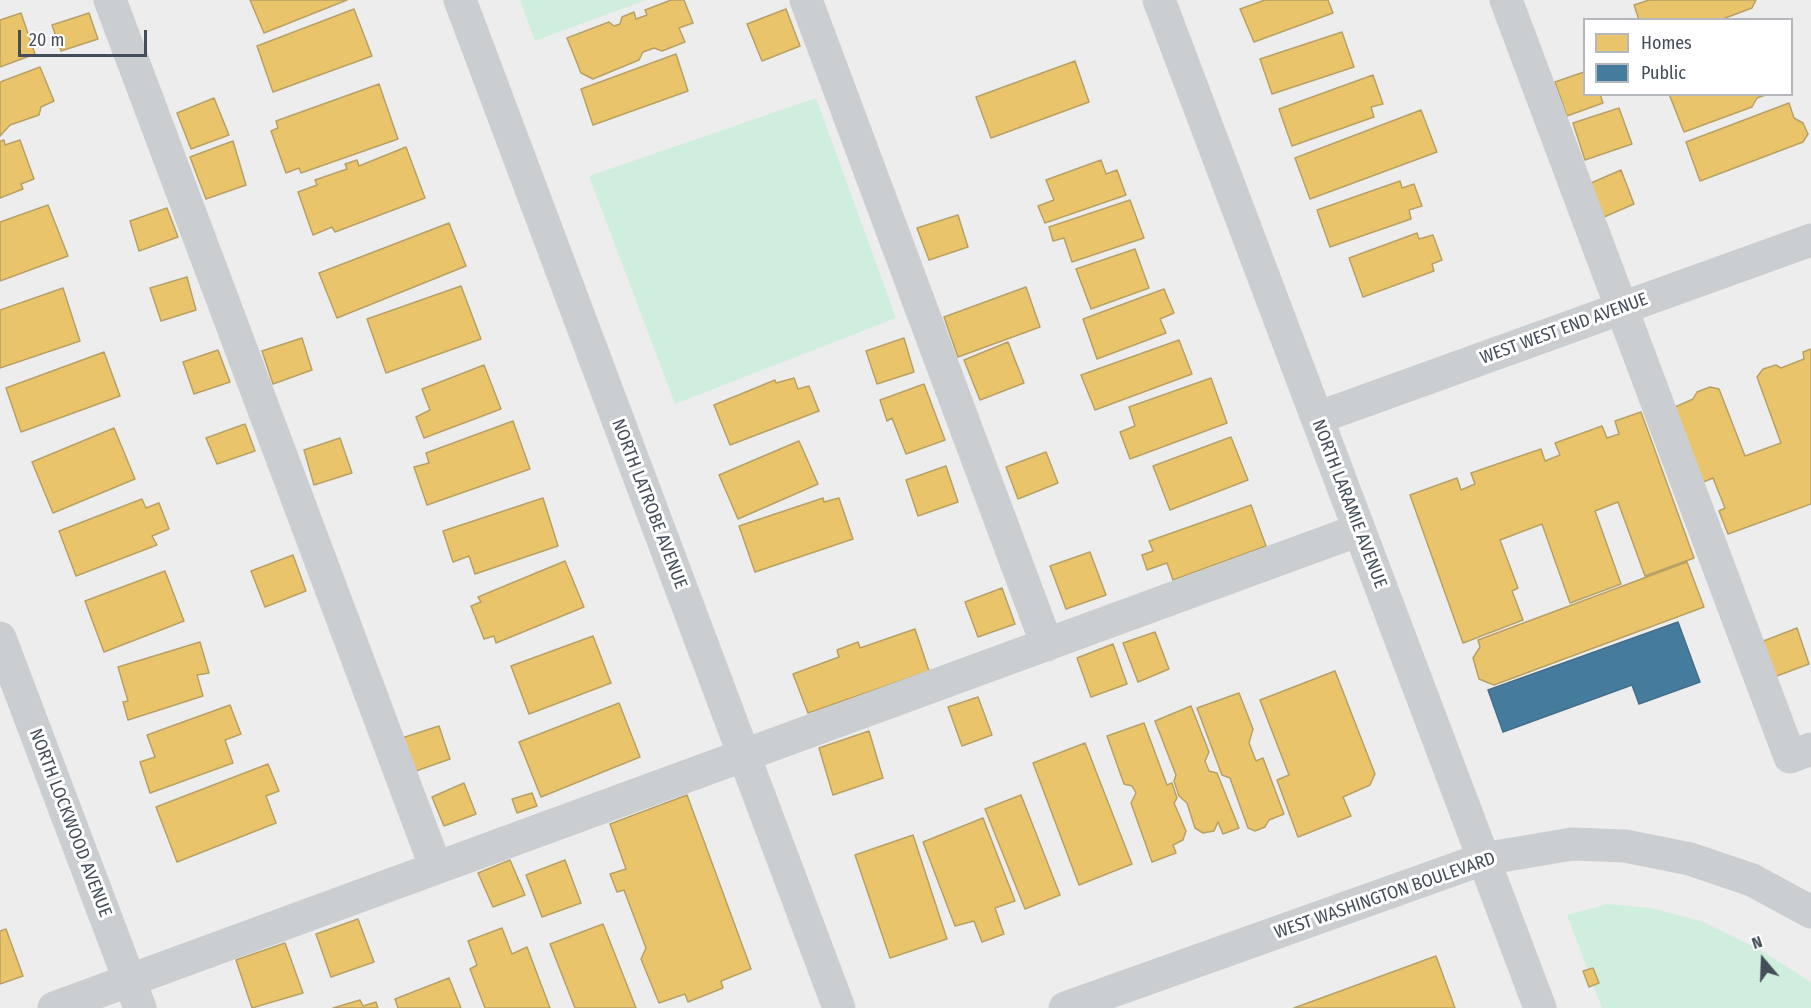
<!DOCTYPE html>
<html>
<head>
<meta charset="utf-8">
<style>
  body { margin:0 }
  #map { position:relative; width:1811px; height:1008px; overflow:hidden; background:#eeeded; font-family:"Fira Sans Condensed",sans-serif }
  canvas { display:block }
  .legend { position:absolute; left:1583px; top:18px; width:210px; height:78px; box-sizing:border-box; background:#fff; border:2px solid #b4b8bd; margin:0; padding:8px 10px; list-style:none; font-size:18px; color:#444e5a }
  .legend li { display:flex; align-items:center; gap:12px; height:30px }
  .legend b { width:30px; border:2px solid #b4b8bd }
  .north { position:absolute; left:1733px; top:930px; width:60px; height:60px; -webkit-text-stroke:4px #fff; paint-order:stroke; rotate:341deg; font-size:16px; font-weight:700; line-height:24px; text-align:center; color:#444e5a }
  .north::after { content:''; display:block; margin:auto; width:21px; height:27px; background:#444e5a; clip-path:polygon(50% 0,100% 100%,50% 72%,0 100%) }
  .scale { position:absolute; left:18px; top:30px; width:129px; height:27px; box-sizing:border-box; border:3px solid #444e5a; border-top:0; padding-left:8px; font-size:18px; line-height:21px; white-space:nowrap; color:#444e5a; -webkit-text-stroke:4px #fff; paint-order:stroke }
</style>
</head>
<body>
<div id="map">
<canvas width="1811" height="1008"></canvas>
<ul class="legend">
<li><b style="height:16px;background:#e9c46a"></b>Homes</li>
<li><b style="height:16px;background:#457b9d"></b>Public</li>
</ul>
<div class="north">N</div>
<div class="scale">20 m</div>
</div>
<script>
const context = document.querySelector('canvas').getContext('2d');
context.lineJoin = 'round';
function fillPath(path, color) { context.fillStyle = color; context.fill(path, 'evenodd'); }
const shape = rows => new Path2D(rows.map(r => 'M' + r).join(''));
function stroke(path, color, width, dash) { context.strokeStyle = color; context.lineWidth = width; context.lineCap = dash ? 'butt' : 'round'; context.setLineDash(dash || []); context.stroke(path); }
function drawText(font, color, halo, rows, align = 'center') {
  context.font = font + ' "Fira Sans Condensed",sans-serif'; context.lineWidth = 6; context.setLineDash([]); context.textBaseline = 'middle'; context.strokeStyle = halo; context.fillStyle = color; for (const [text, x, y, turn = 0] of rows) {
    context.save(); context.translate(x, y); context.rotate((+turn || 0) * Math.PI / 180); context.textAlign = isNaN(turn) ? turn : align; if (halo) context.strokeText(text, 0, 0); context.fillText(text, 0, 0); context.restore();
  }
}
const green = shape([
  [520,0,646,0,535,41],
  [816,98,896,318,675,404,589,176],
  [1608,904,1651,908,1701,921,1757,948,1811,982,1811,1008,1602,1008,1567,915]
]);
const homes = shape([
  [250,0,347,0,264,33,250,0],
  [671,0,684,0,693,23,679,28,685,42,662,51,654,48,643,52,639,60,593,79,581,73,567,38,609,22,614,26,620,24,622,17,634,12,636,19,647,15,645,10,671,0],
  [1265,0,1328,0,1333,13,1254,42,1240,9,1265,0],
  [1649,0,1756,0,1752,8,1720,20,1639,20,1634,5,1649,0],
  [354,9,372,56,273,92,257,46,354,9],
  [786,9,800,46,762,61,747,24,786,9],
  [21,13,35,54,0,67,0,20,21,13],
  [89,13,98,39,61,51,52,25,89,13],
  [1342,32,1354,67,1272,94,1260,59,1342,32],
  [676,54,688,91,593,125,581,89,676,54],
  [1075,61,1089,102,991,138,976,97,1075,61],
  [40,67,54,101,41,107,39,115,10,125,0,136,0,82,40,67],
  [1584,72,1584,94,1600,94,1603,103,1567,116,1555,82,1584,72],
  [1373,75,1383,104,1371,107,1374,117,1292,146,1279,109,1373,75],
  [379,84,398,139,301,173,299,168,286,173,271,131,278,128,276,121,379,84],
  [1669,94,1768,94,1757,98,1752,107,1684,132,1669,94],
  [214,98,229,135,191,149,177,113,214,98],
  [1789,103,1794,118,1803,123,1808,134,1803,142,1700,181,1686,142,1789,103],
  [1619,108,1632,144,1585,160,1573,123,1619,108],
  [1421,110,1437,152,1310,199,1295,158,1421,110],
  [4,140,5,145,20,140,34,179,21,184,23,189,0,198,0,141,4,140],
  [233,141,246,185,206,199,190,157,233,141],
  [406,147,425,198,335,232,332,227,313,235,298,192,317,185,315,180,347,169,345,164,357,160,359,166,406,147],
  [1101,160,1106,174,1117,170,1126,195,1045,223,1038,206,1054,200,1046,180,1101,160],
  [1621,170,1634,204,1604,217,1591,183,1621,170],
  [1400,181,1402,188,1414,184,1422,206,1409,210,1411,219,1330,247,1317,210,1400,181],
  [1130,200,1144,238,1072,262,1064,238,1053,241,1049,227,1130,200],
  [48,205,68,256,0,281,0,222,48,205],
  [167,208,178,237,139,251,130,221,167,208],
  [958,215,968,247,929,260,917,228,958,215],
  [449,223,466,266,337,318,319,273,449,223],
  [1417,233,1419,239,1433,235,1442,260,1432,264,1434,271,1363,297,1349,258,1417,233],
  [1135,249,1149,288,1091,309,1076,269,1135,249],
  [187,277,196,310,161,321,150,288,187,277],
  [461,286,481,339,386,373,367,319,461,286],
  [1026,287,1040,327,958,357,944,317,1026,287],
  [63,288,80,341,0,368,0,310,63,288],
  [1164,289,1174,313,1160,319,1166,333,1097,359,1083,319,1164,289],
  [302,338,312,370,273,384,262,351,302,338],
  [904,338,914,372,877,384,866,351,904,338],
  [1179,340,1192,374,1095,410,1081,375,1179,340],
  [1008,342,1024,383,980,400,964,360,1008,342],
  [1811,349,1811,504,1728,534,1719,511,1725,508,1713,478,1701,483,1673,408,1693,399,1697,392,1710,387,1719,389,1745,456,1781,443,1757,377,1763,369,1776,365,1781,368,1804,359,1803,352,1811,349],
  [218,350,230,382,194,394,183,362,218,350],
  [104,352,120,396,21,432,6,388,104,352],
  [484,365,501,409,424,438,416,417,430,410,422,389,484,365],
  [794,378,798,389,809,386,819,411,730,445,714,405,775,380,776,383,794,378],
  [1211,378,1227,423,1130,459,1120,432,1135,426,1129,407,1211,378],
  [924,384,945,440,906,454,892,418,887,421,880,400,924,384],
  [1641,412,1694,558,1645,576,1618,502,1595,511,1621,584,1570,603,1542,524,1500,540,1518,588,1512,591,1523,620,1463,643,1410,495,1457,478,1461,490,1475,484,1471,473,1541,449,1545,461,1560,455,1555,443,1602,426,1607,438,1619,434,1615,421,1641,412],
  [513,421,530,469,427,505,414,467,429,463,426,453,513,421],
  [245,424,255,451,217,464,206,438,245,424],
  [114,428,135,479,53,513,32,462,114,428],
  [1231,437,1248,480,1170,510,1153,466,1231,437],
  [340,438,352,473,314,485,304,450,340,438],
  [799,441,818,484,738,519,719,475,799,441],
  [1046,452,1058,483,1018,499,1006,467,1046,452],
  [946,466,958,502,918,516,906,480,946,466],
  [543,498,558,546,475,574,469,556,453,562,443,531,543,498],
  [823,498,824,502,839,498,853,539,755,572,739,526,823,498],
  [142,499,146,508,159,503,169,529,152,536,157,545,76,576,59,531,142,499],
  [1251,505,1266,546,1173,580,1167,563,1147,570,1142,555,1153,551,1149,541,1251,505],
  [1090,552,1106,595,1066,609,1050,566,1090,552],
  [293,555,306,591,265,607,251,571,293,555],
  [565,561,584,607,496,643,494,636,484,639,471,606,481,602,478,597,565,561],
  [1687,562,1704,607,1494,685,1479,679,1473,658,1480,647,1478,640,1687,562],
  [165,571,184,621,104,652,85,601,165,571],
  [1002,588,1015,624,978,637,965,602,1002,588],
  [1797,628,1809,664,1774,677,1761,642,1797,628],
  [915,629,929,671,808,713,793,674,839,657,837,650,858,642,860,648,915,629],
  [1155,632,1169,669,1138,682,1123,643,1155,632],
  [593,636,611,683,529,714,511,666,593,636],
  [200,642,209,673,197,675,203,696,128,720,123,702,128,701,118,667,200,642],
  [1113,644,1127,684,1091,697,1077,658,1113,644],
  [1335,671,1375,774,1370,785,1343,797,1351,816,1298,837,1277,780,1289,775,1260,700,1335,671],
  [1239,693,1253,729,1249,743,1256,761,1263,758,1284,814,1269,820,1265,827,1255,831,1248,828,1230,778,1222,775,1197,708,1239,693],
  [978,697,992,735,962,746,948,707,978,697],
  [619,703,640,757,541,797,519,742,619,703],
  [230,705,241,734,225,740,233,763,150,793,140,762,155,757,147,735,230,705],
  [1191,706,1209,752,1205,761,1209,771,1217,773,1239,828,1223,834,1218,822,1214,831,1203,833,1195,828,1187,803,1179,796,1174,781,1176,775,1155,721,1191,706],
  [1144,723,1167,785,1172,783,1177,798,1174,803,1186,831,1183,840,1173,845,1176,853,1152,862,1131,803,1136,793,1132,786,1124,784,1107,736,1144,723],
  [439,726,450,759,413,772,402,738,439,726],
  [869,731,883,778,833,795,819,748,869,731],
  [1085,743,1132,864,1079,885,1033,763,1085,743],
  [268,764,279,791,266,796,276,823,177,862,156,807,268,764],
  [464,783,476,814,444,826,432,797,464,783],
  [532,793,537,806,517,813,512,799,532,793],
  [687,795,751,969,721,981,723,988,688,1002,685,994,659,1003,641,959,646,948,624,890,617,892,610,874,626,869,610,824,687,795],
  [1021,795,1060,895,1025,909,985,809,1021,795],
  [983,818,1015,901,995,908,1004,934,982,942,974,921,955,926,923,842,983,818],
  [913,835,947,939,890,958,855,855,913,835],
  [510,860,525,895,493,907,478,873,510,860],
  [565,860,581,903,542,917,526,875,565,860],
  [358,919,374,962,331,977,316,934,358,919],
  [603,924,636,1008,575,1008,550,944,603,924],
  [502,928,512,954,527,947,550,1008,485,1008,470,969,477,965,468,941,502,928],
  [6,929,23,976,0,984,0,931,6,929],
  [285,943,303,993,252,1008,236,960,285,943],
  [1436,956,1455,1008,1294,1008,1436,956],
  [1593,968,1599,983,1589,987,1583,971,1593,968],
  [449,978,461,1008,398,1008,395,999,449,978],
  [360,1000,363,1006,376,1002,378,1008,333,1008,360,1000]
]);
const public = shape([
  [1678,622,1700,682,1639,704,1632,685,1503,732,1488,690,1678,622]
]);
const minor = shape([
  [110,0,436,868],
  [460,0,839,1008],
  [806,0,1047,645],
  [1159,0,1540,1008],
  [1506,0,1790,757,1811,749],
  [1317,418,1811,240],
  [0,638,140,1008],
  [54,1008,1359,530],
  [1065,1008,1483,859,1572,844,1625,846,1690,859,1752,880,1811,912]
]);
const streetNames = [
  ["WEST WEST END AVENUE",1564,329,-20],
  ["NORTH LATROBE AVENUE",649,504,69],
  ["NORTH LARAMIE AVENUE",1349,504,69],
  ["NORTH LOCKWOOD AVENUE",70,823,69],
  ["WEST WASHINGTON BOULEVARD",1385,896,-19]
];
fillPath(green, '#d0eedd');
fillPath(homes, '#e9c46a');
stroke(homes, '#b8a165', 1.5);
fillPath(public, '#457b9d');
stroke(public, '#456e89', 1.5);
stroke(minor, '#caced1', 33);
drawText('18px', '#444e5a', '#fff', streetNames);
</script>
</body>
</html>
